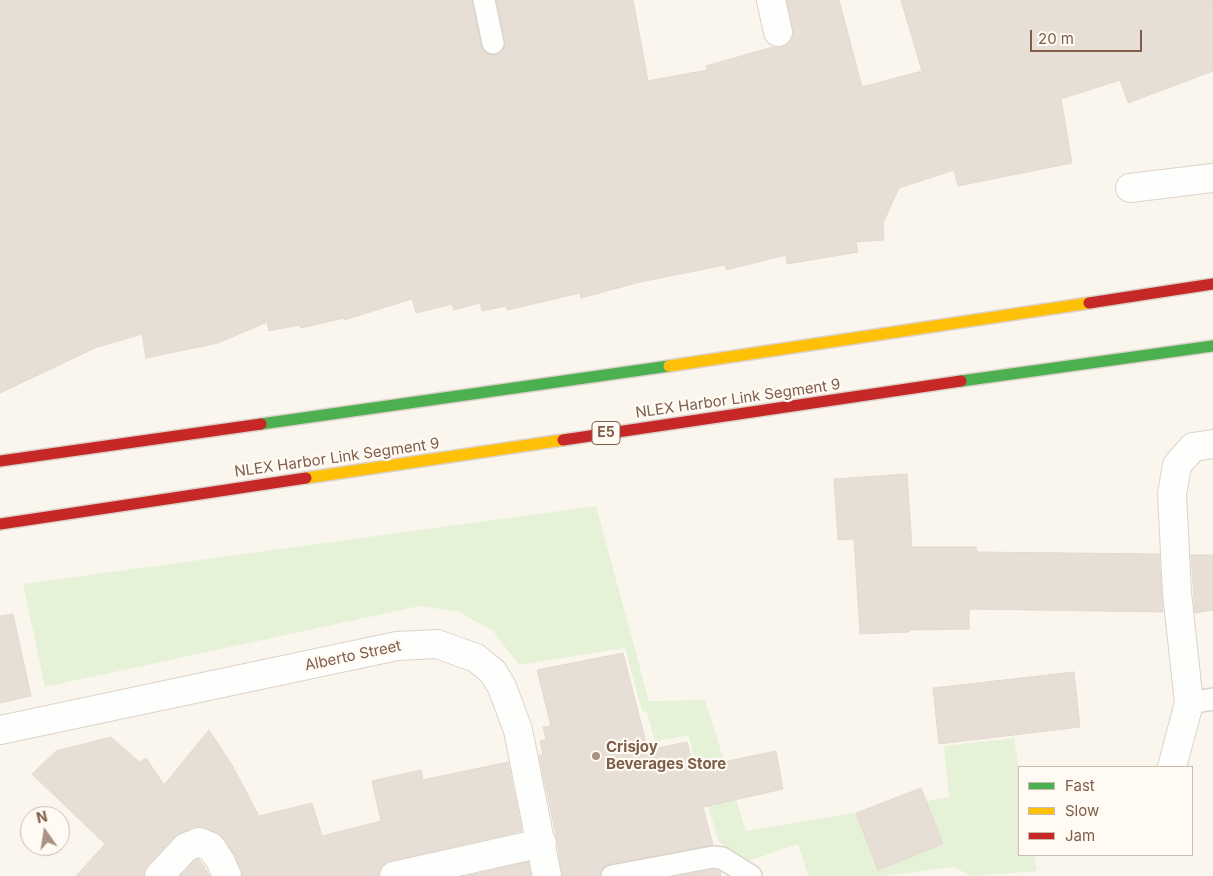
<!DOCTYPE html>
<html>
<head>
<meta charset="utf-8">
<style>
  body { margin:0 }
  #map { position:relative; width:1213px; height:876px; overflow:hidden; background:#faf6ee; font-family:Inter,sans-serif }
  canvas { display:block }
  .legend { position:absolute; left:1018px; top:766px; width:175px; height:90px; box-sizing:border-box; background:#fffaf3; border:1px solid #cbbbaf; margin:0; padding:6px 9px; list-style:none; font-size:15px; color:#7e5d49 }
  .legend li { display:flex; align-items:center; gap:10px; height:25px }
  .legend b { width:25px; border:1px solid #cbbbaf }
  .north { position:absolute; left:20px; top:806px; width:50px; height:50px; box-sizing:border-box; background:#fffaf3; border:1px solid #cbbbaf; border-radius:50%; rotate:347deg; font-size:14px; font-weight:700; line-height:20px; text-align:center; color:#7e5d49 }
  .north::after { content:''; display:block; margin:auto; width:18px; height:22px; background:#a99383; clip-path:polygon(50% 0,100% 100%,50% 72%,0 100%) }
  .scale { position:absolute; left:1030px; top:30px; width:112px; height:22px; box-sizing:border-box; border:2px solid #7e5d49; border-top:0; padding-left:6px; font-size:15px; line-height:18px; white-space:nowrap; color:#7e5d49; -webkit-text-stroke:4px #fffaf3; paint-order:stroke }
</style>
</head>
<body>
<div id="map">
<canvas width="1213" height="876"></canvas>
<ul class="legend">
<li><b style="height:6px;background:#4caf50"></b>Fast</li>
<li><b style="height:6px;background:#ffc107"></b>Slow</li>
<li><b style="height:6px;background:#c62828"></b>Jam</li>
</ul>
<div class="north">N</div>
<div class="scale">20 m</div>
</div>
<script>
const context = document.querySelector('canvas').getContext('2d');
context.lineJoin = 'round';
function fillPath(path, color) { context.fillStyle = color; context.fill(path, 'evenodd'); }
const shape = rows => new Path2D(rows.map(r => 'M' + r).join(''));
function stroke(path, color, width, dash) { context.strokeStyle = color; context.lineWidth = width; context.lineCap = dash ? 'butt' : 'round'; context.setLineDash(dash || []); context.stroke(path); }
function drawText(font, color, halo, rows, align = 'center') {
  context.font = font + ' Inter,sans-serif'; context.lineWidth = 4.5; context.setLineDash([]); context.textBaseline = 'middle'; context.strokeStyle = halo; context.fillStyle = color; for (const [text, x, y, turn = 0] of rows) {
    context.save(); context.translate(x, y); context.rotate((+turn || 0) * Math.PI / 180); context.textAlign = isNaN(turn) ? turn : align; if (halo) context.strokeText(text, 0, 0); context.fillText(text, 0, 0); context.restore();
  }
}
const green = shape([
  [596,506,649,701,705,700,746,831,949,797,944,746,1014,738,1019,769,1019,855,1034,855,1037,871,972,876,953,867,882,876,808,876,798,844,740,864,718,840,688,735,655,742,647,712,642,711,625,648,519,665,493,631,459,612,420,606,45,687,23,584]
]);
const building = shape([
  [0,0,472,0,481,46,484,52,495,55,502,52,505,41,497,0,633,0,648,81,707,70,706,66,773,47,782,47,789,43,793,36,787,0,839,0,862,87,922,71,901,0,1213,0,1213,71,1128,103,1120,80,1061,99,1072,163,958,186,954,170,899,188,883,223,884,240,856,242,858,252,787,264,786,255,726,270,725,265,640,282,581,298,580,293,507,310,506,306,482,311,480,303,454,310,452,304,416,313,412,299,344,320,344,318,301,328,300,325,269,331,267,322,218,343,146,358,142,334,95,348,0,393,0,0],
  [907,474,912,547,976,547,977,552,1159,554,1163,612,969,609,969,629,909,630,909,632,860,634,854,539,838,540,834,479,907,474],
  [1191,555,1213,555,1213,610,1195,613,1191,555],
  [13,614,31,696,0,703,0,616,13,614],
  [623,653,648,750,687,742,694,768,776,751,783,789,703,807,713,845,610,864,604,867,600,876,562,876,557,840,539,755,543,754,540,741,546,739,543,727,551,726,537,670,623,653],
  [1074,672,1080,727,939,744,933,688,1074,672],
  [209,730,232,765,259,816,312,803,322,836,381,821,372,781,421,770,423,780,508,762,522,831,391,861,383,865,379,876,242,876,235,856,224,838,205,828,194,827,175,836,148,865,144,876,76,876,105,844,32,774,56,751,111,737,139,762,146,758,164,785,209,730],
  [921,788,943,844,878,870,856,813,921,788],
  [199,859,210,876,180,876,195,860,199,859],
  [528,862,531,876,466,876,528,862],
  [713,870,720,871,721,876,680,876,713,870]
]);
const lane = shape([
  [484,0,493,43],
  [1189,703,1213,699],
  [612,876,713,857,722,858,751,876]
]);
const street = shape([
  [771,0,778,32],
  [1130,188,1213,178],
  [0,730,397,646,437,644,476,658,493,672,502,687,518,730,547,876],
  [1172,767,1189,703,1177,593,1172,494,1177,465,1193,447,1213,444],
  [159,876,186,847,199,842,211,847,221,862,227,876],
  [394,876,542,843]
]);
const fast = shape([
  [961,381,1213,346],
  [261,424,669,366]
]);
const slow = shape([
  [669,366,1089,303],
  [306,478,563,440]
]);
const jam = shape([
  [1089,303,1213,284],
  [563,440,961,381],
  [0,461,261,424],
  [0,524,306,478]
]);
const markers = [
  [596,756,5,"#a99383"]
];
const shields = [
  [606,433,28]
];
const shieldNames = [
  ["E5",606,433]
];
const streetNames = [
  ["NLEX Harbor Link Segment 9",738,399,-8],
  ["NLEX Harbor Link Segment 9",337,458,-8],
  ["Alberto Street",353,656,-12]
];
const poiNames = [
  ["Crisjoy",606,747],
  ["Beverages Store",606,764]
];
fillPath(green, '#e6f2d8');
fillPath(building, '#e7ded5');
stroke(building, '#e4d9d0', 1);
stroke(lane, '#dad3cc', 24);
stroke(street, '#dad3cc', 30);
stroke(fast, '#dcd2ca', 14);
stroke(slow, '#dcd2ca', 14);
stroke(jam, '#dcd2ca', 14);
stroke(lane, '#fefefc', 21);
stroke(street, '#fefefc', 28);
stroke(fast, '#4caf50', 11);
stroke(slow, '#ffc107', 11);
stroke(jam, '#c62828', 11);
for (const [x, y, r, color] of markers) { const dot = new Path2D(); dot.arc(x, y, r, 0, 2 * Math.PI); context.fillStyle = color; context.fill(dot); stroke(dot, '#fffaf3', 2); }
for (const [x, y, w] of shields) { const box = new Path2D(); box.roundRect(x - w / 2, y - 11.5, w, 23, 4); context.fillStyle = '#fffaf3'; context.fill(box); stroke(box, '#7e5d49', 1); }
drawText('bold 14px', '#7e5d49', null, shieldNames);
drawText('15px', '#7e5d49', '#fffaf3', streetNames);
drawText('bold 15px', '#7e5d49', '#fffaf3', poiNames, 'left');
</script>
</body>
</html>
